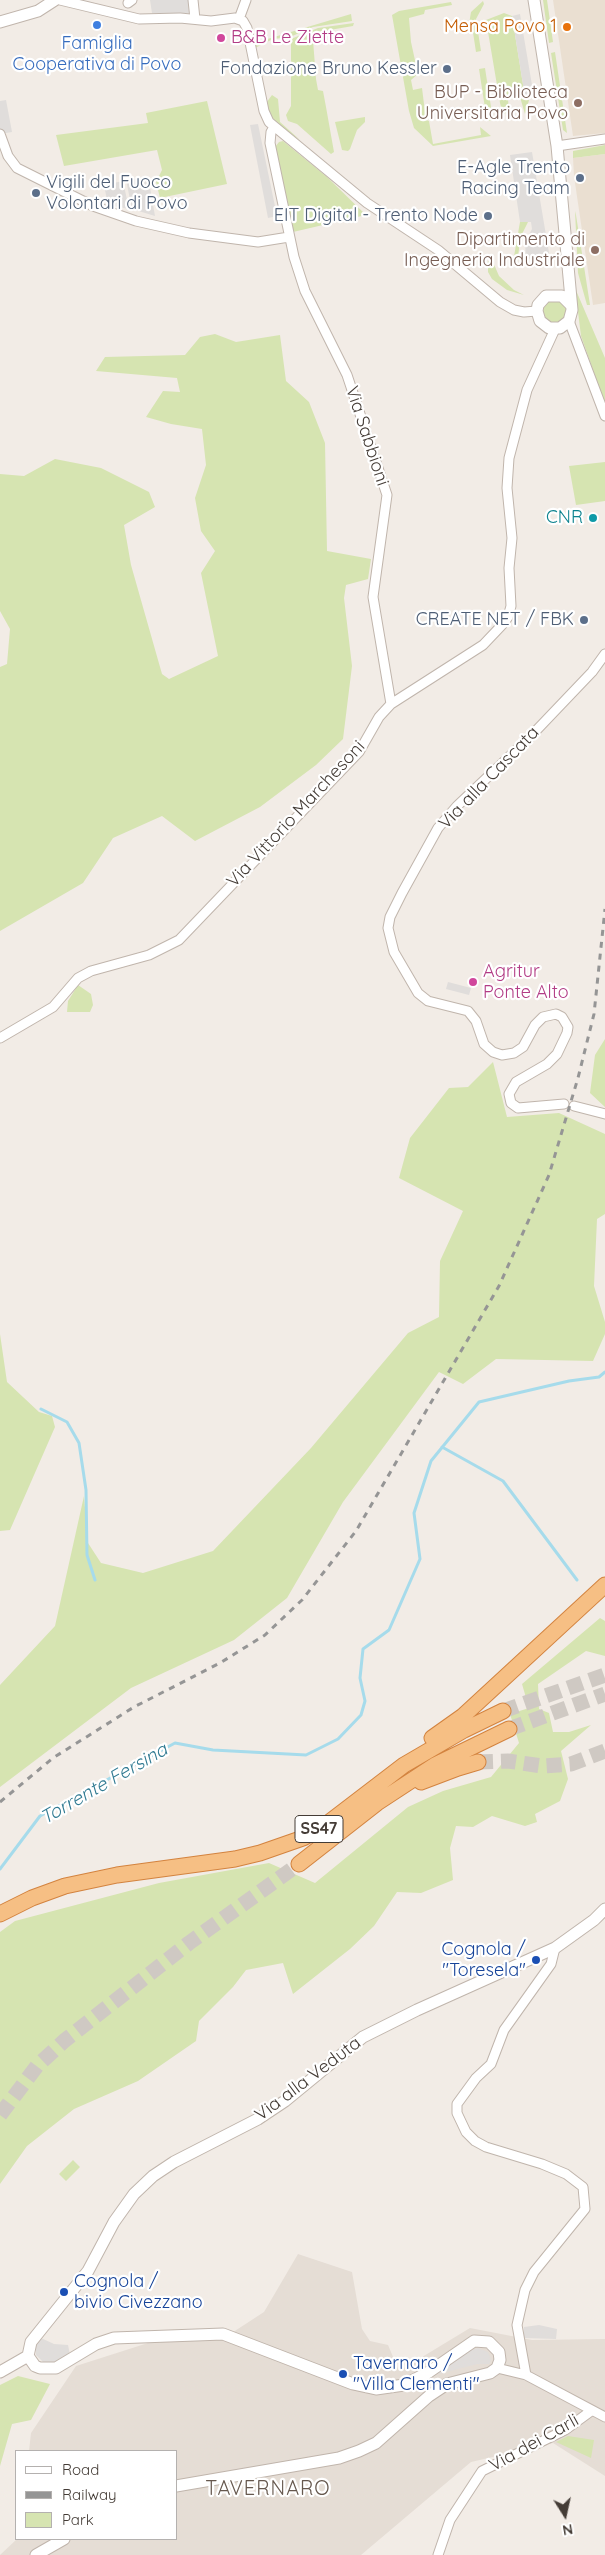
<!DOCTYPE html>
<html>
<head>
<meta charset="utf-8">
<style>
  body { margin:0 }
  #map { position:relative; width:605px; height:2555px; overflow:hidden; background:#f2ece6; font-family:Quicksand,sans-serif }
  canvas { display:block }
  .legend { position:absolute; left:15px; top:2450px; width:162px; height:90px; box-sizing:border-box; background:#fff; border:1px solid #b4b1af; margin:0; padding:6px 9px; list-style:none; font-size:15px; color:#443c36 }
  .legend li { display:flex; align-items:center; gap:10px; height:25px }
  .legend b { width:25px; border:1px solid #b4b1af }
  .north { position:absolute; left:540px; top:2490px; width:50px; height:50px; -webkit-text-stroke:4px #fff; paint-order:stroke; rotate:170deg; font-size:14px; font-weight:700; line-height:20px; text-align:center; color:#443c36 }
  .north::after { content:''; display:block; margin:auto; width:18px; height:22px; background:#443c36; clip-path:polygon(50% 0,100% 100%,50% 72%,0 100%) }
</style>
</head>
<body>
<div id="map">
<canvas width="605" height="2555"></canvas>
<ul class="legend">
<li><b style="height:6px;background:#fff"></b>Road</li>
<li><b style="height:6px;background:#959595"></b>Railway</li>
<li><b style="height:14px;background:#d6e4b1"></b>Park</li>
</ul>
<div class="north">N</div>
</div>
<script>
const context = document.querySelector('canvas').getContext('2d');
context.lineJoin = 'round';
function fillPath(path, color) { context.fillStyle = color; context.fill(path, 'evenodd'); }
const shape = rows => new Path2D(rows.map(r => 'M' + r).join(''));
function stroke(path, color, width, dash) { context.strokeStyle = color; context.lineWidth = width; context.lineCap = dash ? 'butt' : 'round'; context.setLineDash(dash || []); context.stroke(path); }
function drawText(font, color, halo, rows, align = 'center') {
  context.font = font + ' Quicksand,sans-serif'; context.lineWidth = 4.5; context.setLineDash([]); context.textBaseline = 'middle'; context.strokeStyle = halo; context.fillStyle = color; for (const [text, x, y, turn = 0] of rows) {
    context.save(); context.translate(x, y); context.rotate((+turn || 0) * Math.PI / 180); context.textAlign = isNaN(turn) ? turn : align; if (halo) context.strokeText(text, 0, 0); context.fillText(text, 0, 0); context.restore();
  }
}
const residential = shape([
  [298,2254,352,2272,362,2329,370,2341,388,2345,399,2371,470,2328,532,2340,605,2339,605,2476,553,2443,471,2462,361,2555,0,2555,17,2539,176,2539,176,2451,29,2451,31,2433,76,2366,148,2343,224,2338,264,2312]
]);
const education = shape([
  [553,0,605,0,605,133,573,136],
  [605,154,605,303,593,305,574,176,573,158]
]);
const green = shape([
  [543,0,547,0,553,42,549,43],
  [483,1,484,4,476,19,481,51,476,52,472,26,469,26,470,18,471,12],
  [451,2,452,5,425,10,424,14,409,18,411,42,418,74,411,80,413,90,422,88,426,120,429,121,433,144,481,135,480,127,491,136,433,146,414,128,409,111,392,15,399,11],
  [504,13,512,16,525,97,531,93,525,114,520,97,508,99,509,112,503,114,500,103,486,20],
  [351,14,352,21,313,27,290,37,273,39,255,48,254,43],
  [354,23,353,26,318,32,313,40,316,79,318,90,323,91,326,107,334,152,331,154,297,124,288,121,286,115,291,106,291,39,318,28],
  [555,52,567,133,563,130,551,53],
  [485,68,493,120,487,121,479,69],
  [272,95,278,99,280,122,300,140,274,122,266,103],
  [207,101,227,184,160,198,156,182,162,170,157,150,64,166,56,135,148,123,146,113],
  [365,117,365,122,357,130,350,149,348,151,342,150,335,122],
  [283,141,327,177,366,215,293,232,275,147,279,142],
  [605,145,605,154,573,158,573,151],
  [575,211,576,215,590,305,587,305,578,273],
  [520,222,528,222,521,236,517,262,513,262],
  [488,261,493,262,499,276,514,290,524,295,507,290,492,279,488,272],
  [575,288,605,358,605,404,581,336],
  '543 311a12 12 0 1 1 24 0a12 12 0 1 1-24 0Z',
  [215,334,236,342,280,335,286,381,309,402,325,443,327,551,371,559,368,579,346,585,344,598,352,666,343,739,316,765,260,807,195,841,162,816,113,838,83,883,0,931,0,667,7,664,10,629,0,611,0,474,24,476,55,459,101,468,149,492,155,507,124,525,131,565,162,674,169,679,218,656,201,573,215,551,201,531,195,498,206,465,202,429,171,424,146,417,163,391,180,392,177,378,96,371,105,357,185,355,200,337],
  [605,462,605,501,576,505,569,466],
  [78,985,91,994,93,1005,90,1012,67,1012,68,1001],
  [605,1039,605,1107,590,1093,595,1055],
  [493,1062,507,1117,559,1113,605,1134,605,1214,597,1219,594,1286,605,1322,605,1334,593,1361,496,1359,463,1384,439,1372,343,1502,287,1598,234,1640,131,1688,0,1787,0,1685,55,1626,84,1496,88,1543,101,1563,143,1573,213,1551,311,1448,408,1333,439,1317,440,1261,463,1211,399,1178,410,1138,449,1088,468,1087],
  [0,1334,7,1382,39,1412,52,1416,55,1427,10,1530,0,1531],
  [600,1618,605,1621,605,1656,586,1651,538,1684,539,1709,549,1713,553,1732,569,1732,591,1725,561,1751,568,1779,560,1801,535,1814,537,1822,525,1826,492,1816,473,1827,456,1826,450,1848,453,1880,421,1893,397,1892,374,1926,350,1949,293,1994,283,1963,246,1970,233,1987,199,2021,196,2041,138,2081,74,2109,27,2146,0,2184,0,1932,15,1921,159,1883,269,1863,315,1883,408,1807,443,1791,491,1777,519,1743,510,1714,529,1708,522,1684],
  [73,2160,80,2167,66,2181,59,2174],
  [18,2376,50,2384,31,2420,12,2424,0,2466,0,2385],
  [568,2436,594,2440,591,2458,556,2442]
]);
const parking = shape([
  [150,0,188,0,189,13,152,13],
  [520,14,533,91,525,97,512,16],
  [6,100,12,132,0,134,0,101],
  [258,124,277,216,268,218,250,125],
  [532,152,549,253,526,260,525,242,532,229,531,222,520,222,510,155],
  [148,176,155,216,132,209,126,180],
  [123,181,129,209,108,205,104,185],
  [448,982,471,988,469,995,446,989],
  [539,2325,557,2329,556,2339,524,2338,524,2327],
  [41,2338,54,2344,68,2345,70,2355,53,2364,44,2363,36,2355,36,2345],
  [478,2348,488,2352,491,2360,489,2364,477,2364,439,2374,435,2372,465,2352]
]);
const stream = shape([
  [41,1409,67,1422,79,1443,86,1490,87,1555,95,1580],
  [442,1447,503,1481,577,1580],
  [0,1869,40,1816,175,1743,213,1750,306,1755,338,1739,361,1715,365,1701,360,1678,363,1649,389,1630,420,1559,414,1513,431,1461,479,1402,569,1381,599,1377,605,1372]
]);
const trunkTunnel = shape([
  [503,1711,605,1675],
  [509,1729,605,1694],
  [478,1762,508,1761,542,1766,571,1764,605,1751],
  [0,2115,37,2066,64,2041,189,1943,299,1864]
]);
const minor = shape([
  [60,0,139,19,180,18,211,21,235,18,243,21,247,28,264,111,269,122,367,203,438,250,500,302,514,310,524,312,537,311],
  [193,0,195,19],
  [128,3,132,0],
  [239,19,246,0],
  [274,127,271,132,270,143,294,257,305,291,347,375,387,495,373,597,391,704],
  [0,134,8,156,17,168,93,206,136,221,189,233,258,242,289,237],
  [557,146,605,139],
  [569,321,605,416],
  [0,1038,53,1007,78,978,91,971,149,955,179,940,359,752,379,717,391,704,483,645,502,625,508,617,511,606,509,568,512,538,507,488,509,458,527,390,555,329],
  [564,1104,518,1108,511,1103,509,1094,516,1082,547,1064,557,1054,567,1033,568,1027,562,1017,556,1014,543,1017,535,1025,523,1047,514,1053,502,1055,493,1052,484,1044,476,1021,468,1011,428,1001,418,993,394,952,388,928,390,917,402,893,438,828,457,806,530,737,592,672,605,654],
  [574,1106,605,1114],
  [497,2368,526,2375,605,2417],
  [526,2375,517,2325,525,2290,534,2272,585,2209,583,2187,566,2174,542,2164,486,2147,475,2141,466,2132,457,2113,457,2104,476,2078,491,2064,504,2030,551,1964,555,1948],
  [438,2555,450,2520,482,2471,565,2430,591,2411]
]);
const tertiary = shape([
  [534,0,557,146,572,310,569,321,560,328,549,328,540,321,537,311,538,305,546,296,562,296,570,304],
  [0,22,38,11,55,0],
  [28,2356,35,2366,40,2368,56,2368,96,2344,114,2338,223,2334,353,2384,376,2389,404,2385,429,2372,474,2341,489,2342,499,2352,500,2360,497,2368,490,2373,447,2384,429,2396,376,2443,359,2451,339,2458,176,2486],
  [28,2356,31,2342,88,2271,114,2222,134,2194,153,2176,174,2162,258,2119,285,2101,363,2037,417,2010,555,1948,594,1920,605,1909],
  [0,2372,28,2356],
  [36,2555,64,2539]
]);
const trunk = shape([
  [432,1738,463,1716,605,1585],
  [421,1782,458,1768,478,1762],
  [299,1864,377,1803,435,1765,509,1729],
  [0,1914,32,1898,65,1886,117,1875,235,1859,260,1853,303,1838,323,1827,404,1765,464,1730,503,1711]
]);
const rail = shape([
  [0,1802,53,1758,134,1707,220,1663,265,1635,302,1600,356,1531,499,1286,549,1175,578,1078,594,1014,605,909]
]);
const markers = [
  [97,25,5,"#3f7fe0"],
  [567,27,5,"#e8710a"],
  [221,38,5,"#d1479c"],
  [447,69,5,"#5c6f8a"],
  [578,103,5,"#8d6e63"],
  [580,178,5,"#5c6f8a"],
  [36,193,5,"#5c6f8a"],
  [488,216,5,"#5c6f8a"],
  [595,250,5,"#8d6e63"],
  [593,518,5,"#0f9aa8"],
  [584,620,5,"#5c6f8a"],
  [473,982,5,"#d1479c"],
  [536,1960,5,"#1a4fb4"],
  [64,2292,5,"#1a4fb4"],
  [343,2374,5,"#1a4fb4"]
];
const shields = [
  [319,1829,48]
];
const shieldNames = [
  ["SS47",319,1829]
];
const foodNames = [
  ["Mensa Povo 1",557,27]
];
const hotelNames = [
  ["B&B Le Ziette",231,38],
  ["Agritur",483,972],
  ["Ponte Alto",483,993]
];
const shopNames = [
  ["Famiglia",97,44],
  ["Cooperativa di Povo",97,65]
];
const serviceNames = [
  ["Fondazione Bruno Kessler",437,69],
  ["E-Agle Trento",570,168],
  ["Racing Team",570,189],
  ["Vigili del Fuoco",46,183,"left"],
  ["Volontari di Povo",46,204,"left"],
  ["EIT Digital - Trento Node",478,216],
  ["CREATE NET / FBK",574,620]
];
const educationNames = [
  ["BUP - Biblioteca",568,93],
  ["Universitaria Povo",568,114],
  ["Dipartimento di",585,240],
  ["Ingegneria Industriale",585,261]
];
const streetNames = [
  ["Via Sabbioni",367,436,72],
  ["Via alla Cascata",489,778,-46],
  ["Via Vittorio Marchesoni",296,814,-47],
  ["Via alla Veduta",308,2079,-37],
  ["Via dei Carli",534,2443,-29]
];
const cultureNames = [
  ["CNR",583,518]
];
const transitNames = [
  ["Cognola /",526,1950,"right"],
  ["\"Toresela\"",526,1971,"right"],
  ["Cognola /",74,2282],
  ["bivio Civezzano",74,2303],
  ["Tavernaro /",353,2364],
  ["\"Villa Clementi\"",353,2385]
];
const waterNames = [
  ["Torrente Fersina",104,1784,-30]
];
const quarterNames = [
  ["TAVERNARO",268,2489]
];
fillPath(residential, '#e5ddd5');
fillPath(education, '#eadfd1');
fillPath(green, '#d6e4b1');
fillPath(parking, '#e0dddb');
stroke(stream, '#a6dbeb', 3);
stroke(trunkTunnel, '#cfc9c3', 15, [15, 8]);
stroke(minor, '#c0b5ac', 11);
stroke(tertiary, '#c0b5ac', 13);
stroke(trunk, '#d3833f', 17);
stroke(minor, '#fff', 9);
stroke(tertiary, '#fff', 11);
stroke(trunk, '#f6bf84', 15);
stroke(rail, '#959595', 3, [6, 6]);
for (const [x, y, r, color] of markers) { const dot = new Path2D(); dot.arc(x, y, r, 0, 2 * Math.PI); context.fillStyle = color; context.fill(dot); stroke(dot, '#fff', 2); }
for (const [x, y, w] of shields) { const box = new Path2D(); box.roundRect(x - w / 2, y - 13.5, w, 27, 4); context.fillStyle = '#fff'; context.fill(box); stroke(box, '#443c36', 1); }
drawText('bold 16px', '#443c36', null, shieldNames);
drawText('18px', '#c56008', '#fff', foodNames, 'right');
drawText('18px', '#b23c85', '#fff', hotelNames, 'left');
drawText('18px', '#366cbe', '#fff', shopNames);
drawText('18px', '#4e5e75', '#fff', serviceNames, 'right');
drawText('18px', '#785e54', '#fff', educationNames, 'right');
drawText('18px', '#443c36', '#fff', streetNames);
drawText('18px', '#0d838f', '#fff', cultureNames, 'right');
drawText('18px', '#164399', '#fff', transitNames, 'left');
drawText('italic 19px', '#307a92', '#fff', waterNames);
context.letterSpacing = '1px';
drawText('20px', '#66584e', '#fff', quarterNames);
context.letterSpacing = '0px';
</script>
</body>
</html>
